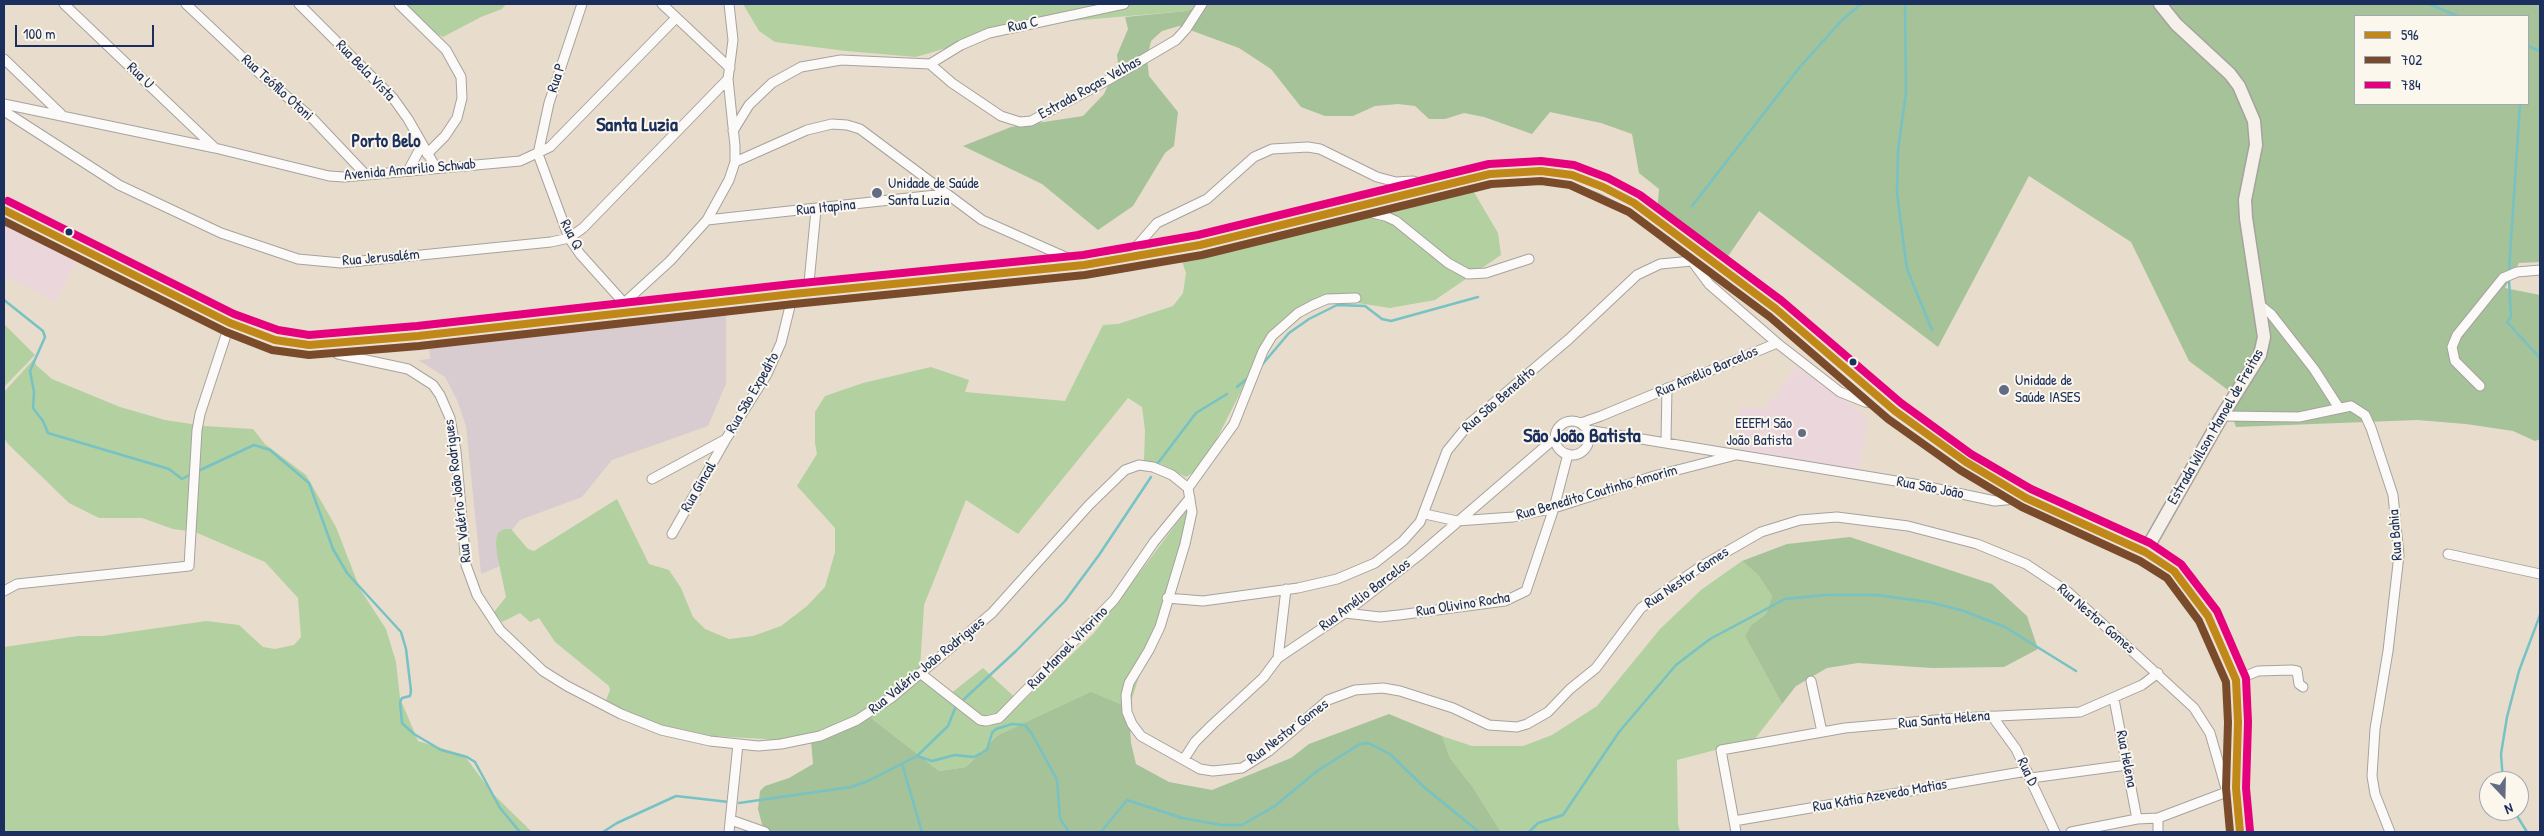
<!DOCTYPE html>
<html>
<head>
<meta charset="utf-8">
<style>
  body { margin:0 }
  #map { position:relative; width:2544px; height:836px; overflow:hidden; background:#e8ddcd; font-family:"Patrick Hand",sans-serif }
  canvas { display:block }
  .frame { position:absolute; inset:0; border:5px solid #1b2f5e; pointer-events:none }
  .legend { position:absolute; left:2354px; top:15px; width:175px; height:90px; box-sizing:border-box; background:#fbf7ec; border:1px solid #a1a7b3; margin:0; padding:6px 9px; list-style:none; font-size:15px; color:#1b2f5e }
  .legend li { display:flex; align-items:center; gap:10px; height:25px }
  .legend b { width:25px; border:1px solid #a1a7b3 }
  .north { position:absolute; left:2479px; top:771px; width:50px; height:50px; box-sizing:border-box; background:#fbf7ec; border:1px solid #a1a7b3; border-radius:50%; rotate:159deg; font-size:14px; font-weight:700; line-height:20px; text-align:center; color:#1b2f5e }
  .north::after { content:''; display:block; margin:auto; width:18px; height:22px; background:#636c85; clip-path:polygon(50% 0,100% 100%,50% 72%,0 100%) }
  .scale { position:absolute; left:15px; top:25px; width:139px; height:22px; box-sizing:border-box; border:2px solid #1b2f5e; border-top:0; padding-left:6px; font-size:15px; line-height:18px; white-space:nowrap; color:#1b2f5e; -webkit-text-stroke:4px #fbf7ec; paint-order:stroke }
</style>
</head>
<body>
<div id="map">
<canvas width="2544" height="836"></canvas>
<div class="frame"></div>
<ul class="legend">
<li><b style="height:6px;background:#c08818"></b>596</li>
<li><b style="height:6px;background:#7a4b2a"></b>702</li>
<li><b style="height:6px;background:#e5007d"></b>784</li>
</ul>
<div class="north">N</div>
<div class="scale">100 m</div>
</div>
<script>
const context = document.querySelector('canvas').getContext('2d');
context.lineJoin = 'round';
function fillPath(path, color) { context.fillStyle = color; context.fill(path, 'evenodd'); }
const shape = rows => new Path2D(rows.map(r => 'M' + r).join(''));
function stroke(path, color, width, dash) { context.strokeStyle = color; context.lineWidth = width; context.lineCap = dash ? 'butt' : 'round'; context.setLineDash(dash || []); context.stroke(path); }
function drawText(font, color, halo, rows, align = 'center') {
  context.font = font + ' "Patrick Hand",sans-serif'; context.lineWidth = 4; context.setLineDash([]); context.textBaseline = 'middle'; context.strokeStyle = halo; context.fillStyle = color; for (const [text, x, y, turn = 0] of rows) {
    context.save(); context.translate(x, y); context.rotate((+turn || 0) * Math.PI / 180); context.textAlign = isNaN(turn) ? turn : align; if (halo) context.strokeText(text, 0, 0); context.fillText(text, 0, 0); context.restore();
  }
}
const built = shape([
  [4,215,80,255,55,302,4,275],
  [1797,367,1868,417,1858,470,1740,449,1739,408,1765,408]
]);
const industrial = shape([
  [726,313,726,384,708,426,612,460,582,497,520,520,507,536,505,564,481,574,466,426,457,400,445,377,418,360,430,359,429,349]
]);
const green = shape([
  [402,4,506,4,502,9,481,17,443,37,431,31],
  [743,4,1202,4,1187,11,1024,25,916,57,846,51,775,42,759,31],
  [1471,187,1498,233,1501,255,1435,300,1390,308,1338,300,1307,311,1269,336,1203,466,1186,477,1161,464,1144,461,1145,430,1142,407,1128,398,1018,534,966,500,924,605,920,669,945,698,983,668,1021,703,1094,633,1189,507,1186,528,1129,708,997,736,966,767,939,771,870,717,853,727,811,741,810,733,790,743,764,739,712,736,659,725,605,703,610,690,609,686,555,642,539,618,530,622,520,613,502,622,494,612,506,597,497,554,496,541,498,533,504,529,511,529,528,549,534,551,617,499,649,564,669,570,681,588,693,617,705,629,729,639,753,636,781,626,807,606,825,587,835,552,835,528,797,486,817,454,815,443,815,412,825,396,863,383,931,367,969,380,965,392,1065,401,1103,325,1118,324,1173,306,1183,293,1186,273,1181,258],
  [4,324,35,355,4,387],
  [34,359,36,365,52,379,120,407,165,420,205,426,253,429,265,444,306,475,336,527,360,589,386,629,396,662,400,698,418,741,464,755,493,794,532,832,4,832,4,647,78,636,102,636,206,621,239,625,263,647,275,649,294,645,301,637,298,598,265,562,195,532,173,529,142,518,99,518,69,503,8,444,4,438,4,392],
  [1742,561,1758,575,1772,596,1766,614,1751,625,1745,636,1782,704,1754,740,1677,760,1678,824,1680,832,1501,832,1472,786,1450,758,1442,736,1472,746,1523,746,1552,735,1597,706,1660,629,1701,590]
]);
const forest = shape([
  [1202,4,2540,4,2540,262,2519,263,2505,288,2540,295,2540,439,2535,441,2513,431,2466,424,2417,420,2236,427,2229,408,2236,396,2189,361,2131,242,2029,176,1938,347,1759,211,1722,265,1657,214,1659,189,1639,173,1632,134,1601,123,1550,112,1532,134,1484,117,1464,113,1445,119,1429,119,1415,106,1398,104,1375,106,1353,116,1325,116,1301,107,1271,69,1239,48,1179,26,1162,31,1151,41,1147,58,1149,76,1178,112,1174,146,1165,153,1133,206,1098,230,1042,184,963,146,1011,127,1083,116,1104,94,1118,64,1117,55,1128,29,1125,17,1187,11],
  [2355,16,2528,16,2528,104,2355,104],
  [1850,537,1992,584,2027,616,2038,649,2004,667,1932,668,1858,663,1827,668,1796,686,1782,704,1745,636,1751,625,1766,614,1772,596,1758,575,1742,561,1787,544],
  [1091,692,1129,708,1131,743,1136,764,1169,782,1212,790,1291,758,1309,744,1389,714,1442,736,1450,758,1472,786,1501,832,764,832,758,809,760,791,765,786,789,778,813,764,811,741,853,727,870,717,939,771,966,767,997,736]
]);
const stream = shape([
  [1905,4,1906,93,1898,150,1897,194,1907,269,1932,330],
  [2429,4,2458,16],
  [2528,46,2540,51],
  [1692,206,1799,68,1842,20,1861,4],
  [2509,271,2520,104],
  [2509,280,2511,317,2507,322,2540,358],
  [4,300,43,331,45,337,30,371,34,392,33,408,43,421,48,433,169,469,182,479,193,473],
  [1261,366,1289,333,1309,319,1337,305,1365,306,1382,319,1391,321,1478,297],
  [1237,387,1249,377],
  [1158,463,1196,413,1227,394],
  [198,471,254,445,270,450,309,483,333,549,347,573,401,632,406,649,411,691,410,696,402,698,400,702,402,723,414,734,441,750,467,757,475,762,500,808,520,832],
  [962,701,1016,651,1065,601,1099,555,1151,477],
  [917,756,932,761,955,755,974,757,987,750,992,733,996,729,1012,724,1025,725,1032,734,1057,780,1060,819,1069,832],
  [902,764,922,832],
  [2503,781,2501,754,2507,717,2519,671,2540,615],
  [739,803,851,787,868,781,917,756,948,726,956,706],
  [2514,811,2527,832],
  [603,832,617,823,676,796,729,802],
  [1101,832,1127,800,1182,818,1222,825,1242,825,1275,806,1317,771,1360,744,1368,743,1390,754,1424,787,1479,832],
  [1529,832,1538,823,1563,815,1619,732,1676,665,1710,639,1785,599,1826,595,1876,595,1929,602,1964,611,2005,627,2076,671]
]);
const street = shape([
  [64,4,215,148],
  [186,4,257,71,313,119,366,175],
  [299,4,393,98,408,119,436,168],
  [399,4,446,50,461,77,462,98,457,118,445,136,427,154],
  [582,4,549,103,538,154,569,238,580,254,624,303],
  [662,4,730,68],
  [4,59,61,114],
  [930,64,961,45,989,33,1124,4],
  [4,104,215,148,329,176,344,177,520,161,550,147,676,18],
  [4,111,119,185,221,233,298,259,341,263,551,242,569,238,583,228,728,79],
  [733,131,749,105,772,83,801,67,841,60,930,64,952,83,1001,116,1020,122,1031,121,1108,80,1176,40,1186,29,1202,4],
  [735,162,807,130,832,124,847,125,860,129,982,220,1079,263],
  [408,171,422,145],
  [1355,209,1385,216,1396,221,1448,263,1468,274,1486,273,1529,259],
  [707,220,945,194],
  [1134,258,1137,246,1157,223,1207,199,1254,157,1272,149,1308,147,1320,149,1377,177,1396,182,1413,181,1431,187],
  [1692,261,1709,284,1777,343,1840,392,1865,402,1886,404],
  [808,293,816,210],
  [2261,306,2271,314,2314,369,2339,408],
  [622,315,624,303,670,261,707,220,729,180,735,162,735,146,728,79,733,40,729,4],
  [323,345,338,354,408,369,433,385,440,395,450,418,456,451,466,565,477,595,500,630,543,671,567,686,621,714,661,730,710,741,758,746,781,744,820,736,857,720,891,698,992,613,1089,505,1125,470,1139,465,1153,467,1172,475,1188,488],
  [2480,386,2455,361,2452,347,2457,335,2503,278,2517,272,2540,270],
  [2222,416,2299,417,2351,406,2365,415,2371,428,2393,495,2399,555,2388,651,2375,729,2372,776,2375,794,2390,832],
  '1555 438a17 17 0 1 1 34 0a17 17 0 1 1-34 0Z',
  [1581,423,1601,416,1777,343],
  [1587,430,1914,484,1995,501,2026,498],
  [1666,441,1667,388],
  [652,479,726,439,767,374,781,343,793,294],
  [1188,488,1192,512,1185,544,1160,627,1149,650,1129,683,1126,695,1127,712,1132,724,1141,736,1200,769,1213,771,1242,768,1269,751,1328,700,1355,690,1383,688,1400,691,1453,708,1489,725,1517,727,1527,724,1548,712,1570,689,1596,668,1641,608,1700,567,1761,532,1800,520,1837,517,1908,526,1977,544,2026,564,2068,592,2194,708,2210,733,2227,792],
  [1188,488,1234,424,1263,351,1272,336,1298,313,1313,305,1327,299,1356,298],
  [1425,514,1457,521,1513,517,1554,508,1654,476,1736,455],
  [672,534,726,439],
  [2448,554,2540,574],
  [4,591,17,584,189,566,197,430,200,414,230,323],
  [1167,598,1203,601,1298,588,1337,579,1375,563,1403,541,1420,522,1447,451,1469,424,1569,339,1637,275,1660,264,1692,261],
  [1345,613,1380,617,1399,615,1505,601,1526,591,1554,508,1568,454],
  [1278,658,1286,589],
  [920,673,980,720,986,721,999,718,1114,600,1154,542,1190,498],
  [2236,680,2258,671,2292,670,2297,671,2299,684,2303,687],
  [1811,681,1822,732],
  [2114,699,2137,819],
  [1992,716,2016,749,2055,832],
  [1184,759,1195,742,1213,724,1263,678,1278,658,1345,613,1418,556,1555,438],
  [2031,778,2127,765],
  [2158,818,2158,832],
  [731,820,765,832],
  [1734,821,2027,771],
  [729,832,738,744],
  [1736,832,1721,750,1845,728,1958,718,2080,712,2142,685,2158,673],
  [2071,832,2137,819,2158,818,2232,790]
]);
const secondary = shape([
  [2145,552,2222,416,2260,355,2264,337,2246,218,2245,200,2256,145,2254,121,2239,86,2230,74,2176,24,2160,4]
]);
const primary = shape([
  [4,210,230,323,275,340,309,345,418,336,793,294,1084,265,1134,258,1200,245,1490,174,1541,171,1572,175,1603,187,1634,203,1776,309,1895,411,1966,462,2026,498,2145,552,2166,564,2174,571,2208,616,2236,680,2238,722,2236,788,2240,832]
]);
const bus1 = shape([
  [4,210,230,323,275,340,309,345,418,336,793,294,1084,265,1200,245,1490,174,1541,171,1572,175,1603,187,1634,203,1776,309,1895,411,1966,462,2026,498,2145,552,2174,571,2208,616,2236,680,2238,722,2236,788,2240,832]
]);
const bus2 = shape([
  [4,221,226,332,272,350,309,355,419,346,794,304,1085,275,1202,255,1491,184,1541,181,1570,185,1629,212,1770,317,1888,419,1960,470,2022,507,2140,561,2167,578,2199,621,2226,682,2228,722,2226,788,2230,832]
]);
const bus3 = shape([
  [8,201,234,314,278,330,309,335,417,326,792,284,1083,255,1198,235,1489,164,1541,161,1574,165,1608,178,1640,195,1782,301,1901,403,1971,454,2031,489,2150,543,2181,564,2217,611,2246,678,2248,722,2246,788,2250,831]
]);
const markers = [
  [877,193,6,"#636c85"],
  [69,232,4.5,"#1b2f5e"],
  [1853,362,4.5,"#1b2f5e"],
  [2004,390,6,"#636c85"],
  [1802,433,5,"#636c85"]
];
const streetNames = [
  ["Rua C",1023,25,-12],
  ["Rua Bela Vista",365,71,46],
  ["Rua U",140,76,44],
  ["Rua P",557,78,-72],
  ["Rua Teófilo Otoni",277,88,42],
  ["Estrada Roças Velhas",1090,88,-29],
  ["Avenida Amarilio Schwab",410,170,-5],
  ["Rua Itapina",826,208,-6],
  ["Rua Q",571,235,62],
  ["Rua Jerusalém",381,258,-5],
  ["Rua Amélio Barcelos",1707,372,-23],
  ["Rua São Expedito",753,393,-60],
  ["Rua São Benedito",1499,400,-41],
  ["Estrada Wilson Manoel de Freitas",2216,427,-60],
  ["Rua Gincal",699,487,-60],
  ["Rua São João",1930,488,11],
  ["Rua Valério João Rodrigues",458,491,-97],
  ["Rua Benedito Coutinho Amorim",1597,493,-16],
  ["Rua Bahia",2396,535,-94],
  ["Rua Nestor Gomes",1687,578,-34],
  ["Rua Amélio Barcelos",1365,595,-37],
  ["Rua Olivino Rocha",1463,605,-9],
  ["Rua Nestor Gomes",2096,619,41],
  ["Rua Manoel Vitorino",1068,648,-46],
  ["Rua Valério João Rodrigues",927,666,-39],
  ["Rua Santa Helena",1944,720,-5],
  ["Rua Nestor Gomes",1288,732,-37],
  ["Rua Helena",2126,759,79],
  ["Rua D",2027,772,64],
  ["Rua Kátia Azevedo Matias",1880,796,-10]
];
const poiNames = [
  ["Unidade de Saúde",888,184],
  ["Santa Luzia",888,201],
  ["Unidade de",2015,381],
  ["Saúde IASES",2015,398],
  ["EEEFM São",1792,424,"right"],
  ["João Batista",1792,441,"right"]
];
const quarterNames = [
  ["Porto Belo",386,142]
];
const districtNames = [
  ["Santa Luzia",637,126],
  ["São João Batista",1582,437]
];
fillPath(built, '#ebd6dc');
fillPath(industrial, '#d9ccd1');
fillPath(green, '#b3d0a0');
fillPath(forest, '#a5c298');
stroke(stream, '#77c2c4', 2.5);
stroke(street, '#a5a29f', 11);
stroke(secondary, '#a5a29f', 15);
stroke(primary, '#a5a29f', 16);
stroke(street, '#fcfaf8', 9);
stroke(secondary, '#f5f1ea', 12);
stroke(primary, '#ebe1d6', 14);
stroke(bus1, '#c08818', 8);
stroke(bus2, '#7a4b2a', 8);
stroke(bus3, '#e5007d', 8);
for (const [x, y, r, color] of markers) { const dot = new Path2D(); dot.arc(x, y, r, 0, 2 * Math.PI); context.fillStyle = color; context.fill(dot); stroke(dot, '#fbf7ec', 2); }
drawText('15px', '#1b2f5e', '#fbf7ec', streetNames);
drawText('15px', '#1b2f5e', '#fbf7ec', poiNames, 'left');
drawText('bold 18px', '#1b2f5e', '#fbf7ec', quarterNames);
drawText('bold 20px', '#1b2f5e', '#fbf7ec', districtNames);
</script>
</body>
</html>
